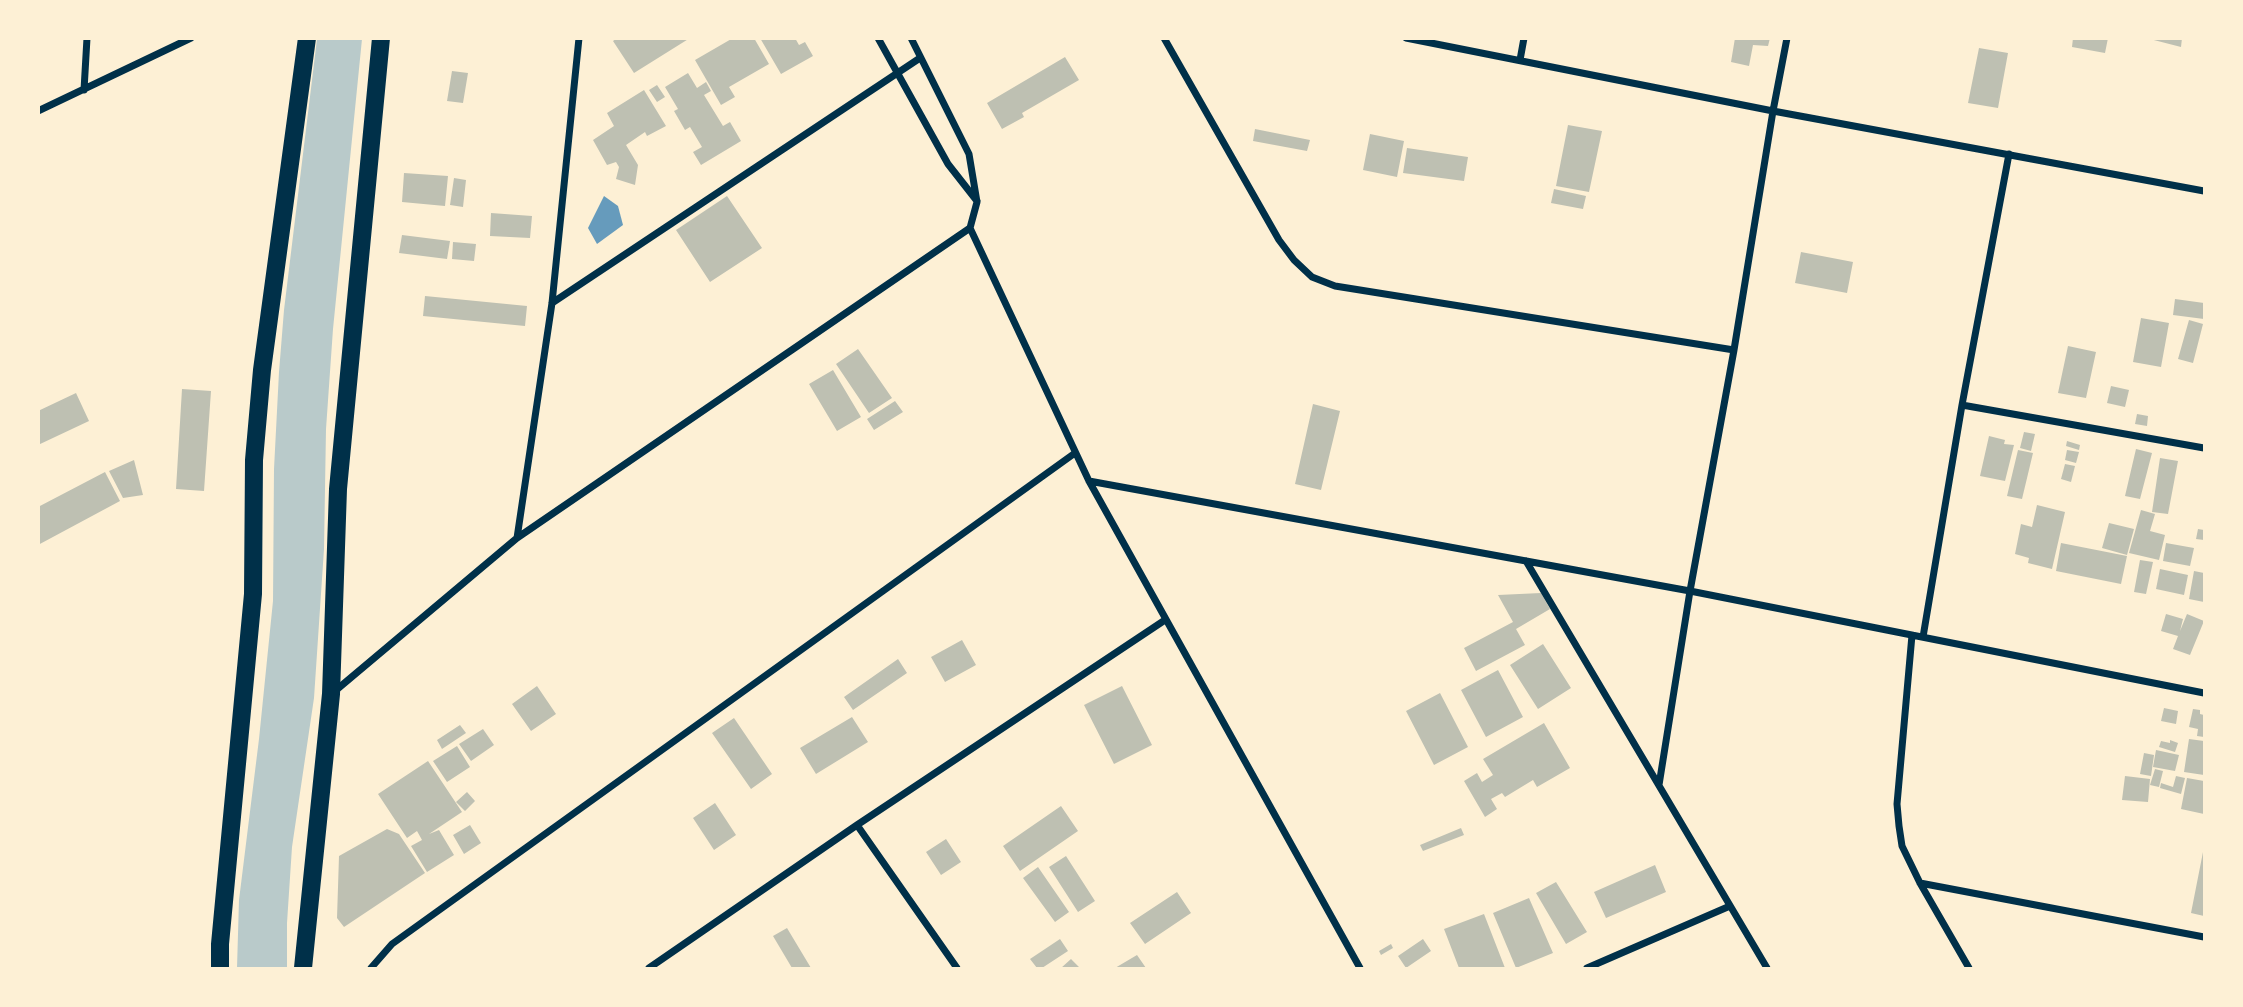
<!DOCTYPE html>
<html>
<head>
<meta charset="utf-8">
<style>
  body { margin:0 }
  #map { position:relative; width:2243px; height:1007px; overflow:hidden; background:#fdf0d5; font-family:Signika,sans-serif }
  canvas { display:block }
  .frame { position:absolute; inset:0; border:40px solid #fdf0d5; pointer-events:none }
</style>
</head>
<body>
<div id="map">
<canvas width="2243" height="1007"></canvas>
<div class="frame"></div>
</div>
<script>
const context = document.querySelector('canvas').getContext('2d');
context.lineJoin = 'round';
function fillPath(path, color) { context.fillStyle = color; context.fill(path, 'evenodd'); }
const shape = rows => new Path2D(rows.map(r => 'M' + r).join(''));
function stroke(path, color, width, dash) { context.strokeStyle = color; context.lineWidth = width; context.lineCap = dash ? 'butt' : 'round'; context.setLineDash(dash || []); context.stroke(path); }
const green = shape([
  [317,39,362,39,333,329,326,429,324,549,314,698,292,847,287,923,287,968,237,968,239,900,259,739,273,601,274,469,279,372,284,310]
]);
const water = shape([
  [604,196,618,206,623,225,597,244,588,228]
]);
const building = shape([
  [617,38,690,38,634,73,613,41],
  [733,38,754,38,769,64,729,87,735,97,721,105,695,60],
  [760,38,795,38,799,45,805,42,813,56,781,74],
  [1735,38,1770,38,1768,46,1753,45,1749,66,1731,62],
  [2073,38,2108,38,2105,53,2072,47],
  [2146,38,2182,38,2181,47],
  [1979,48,2008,53,1998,108,1968,103],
  [1065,57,1079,80,1022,113,1024,117,1002,129,987,103],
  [452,71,468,73,463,103,447,101],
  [688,73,697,88,706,82,711,91,704,95,723,126,730,122,741,141,701,165,693,152,702,147,690,127,685,130,674,111,678,109,665,87],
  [657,85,665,97,657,102,649,90],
  [644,90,666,126,647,136,645,132,626,145,638,165,635,185,616,179,619,167,616,162,607,165,593,140,614,126,607,113],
  [1568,125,1602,131,1589,192,1556,186],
  [1255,129,1310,140,1307,151,1253,141],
  [1370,134,1404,141,1397,177,1363,170],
  [1407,148,1468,157,1464,181,1403,173],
  [404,173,448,176,445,206,402,202],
  [454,178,466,180,463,207,450,205],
  [1554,189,1586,196,1583,209,1551,203],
  [727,196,762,248,710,282,676,230],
  [491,213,532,216,530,238,490,236],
  [402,235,450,241,447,259,399,253],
  [453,242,476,244,474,261,452,259],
  [1801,252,1853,262,1847,293,1795,283],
  [425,296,527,306,525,326,423,316],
  [2175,299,2204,303,2204,319,2173,315],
  [2141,318,2169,323,2161,367,2133,362],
  [2189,320,2203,324,2193,363,2178,359],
  [2068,346,2096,352,2086,398,2058,393],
  [858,349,892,398,869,413,836,364],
  [833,370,861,417,837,431,809,384],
  [2111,386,2129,390,2125,407,2107,403],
  [182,389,211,391,204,491,176,489],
  [76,393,89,421,38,445,38,411],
  [895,401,903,412,874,430,867,419],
  [1313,404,1340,411,1321,490,1295,484],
  [2137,414,2148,416,2147,426,2135,424],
  [2024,432,2035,434,2031,451,2020,448],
  [1989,436,2005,440,2004,444,2014,445,2005,481,1980,476],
  [2067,441,2080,445,2079,450,2066,446],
  [2136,449,2152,453,2140,499,2125,496],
  [2018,450,2033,453,2022,499,2007,496],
  [2067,450,2079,452,2076,463,2065,460],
  [2160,458,2178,461,2168,514,2152,512],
  [134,460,143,495,123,498,109,471],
  [2065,464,2075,466,2071,482,2061,479],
  [105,472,120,501,38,545,38,507],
  [2037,505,2065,512,2052,569,2028,563,2029,558,2015,554,2021,524,2032,527],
  [2141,510,2155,514,2150,531,2165,535,2159,560,2129,553],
  [2109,523,2134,529,2127,555,2102,548],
  [2198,529,2204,530,2204,540,2196,539],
  [2061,543,2127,556,2121,584,2056,571],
  [2166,543,2194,548,2190,566,2163,561],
  [2140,560,2153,562,2146,594,2134,592],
  [2160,569,2188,575,2184,595,2156,589],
  [2194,571,2204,573,2204,602,2189,599],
  [1541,593,1550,609,1516,629,1525,645,1476,671,1464,648,1513,622,1498,595],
  [2166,614,2183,619,2180,631,2187,614,2204,621,2190,655,2173,649,2178,636,2161,631],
  [962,640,976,665,945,682,931,657],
  [1543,644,1571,688,1538,709,1510,665],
  [898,659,907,673,853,710,844,697],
  [1498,670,1523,717,1486,737,1461,690],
  [537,686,556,714,531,731,512,704],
  [1122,686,1152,745,1114,764,1084,705],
  [1440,693,1468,747,1434,765,1406,711],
  [2164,708,2178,711,2176,724,2161,721],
  [2193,709,2200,710,2200,714,2204,715,2204,737,2197,736,2198,729,2189,727],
  [852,717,868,742,816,774,800,748],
  [734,718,772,774,751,789,712,733],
  [1544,723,1570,768,1537,787,1533,780,1505,797,1502,793,1491,799,1497,809,1485,817,1464,781,1477,773,1482,782,1493,775,1483,759],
  [460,725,466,733,442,749,437,740],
  [483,729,494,745,471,761,459,744],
  [2189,739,2204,741,2204,775,2184,772],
  [2170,740,2178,743,2175,752,2159,747,2161,741,2170,743],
  [457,746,470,767,447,782,433,761],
  [2156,750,2179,755,2175,771,2153,767],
  [2144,753,2154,755,2151,776,2140,774],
  [428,761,462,812,429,834,439,830,454,855,427,872,411,846,422,840,417,831,407,838,378,794],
  [2155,769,2163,771,2159,787,2150,785],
  [2125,776,2150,779,2148,802,2122,800],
  [2176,776,2185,778,2181,794,2160,788,2161,783,2173,787],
  [2187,778,2204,781,2204,814,2181,809],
  [467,792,475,801,465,811,456,802],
  [715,803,736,835,714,850,693,818],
  [1061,806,1078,831,1020,871,1003,846],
  [470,825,481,843,464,854,453,835],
  [1461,828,1464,835,1423,851,1420,845],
  [387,829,399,834,425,873,344,927,337,918,339,856],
  [946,839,961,862,941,875,926,852],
  [2203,852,2204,852,2204,916,2191,913],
  [1066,856,1095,901,1078,912,1049,867],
  [1655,865,1666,892,1606,918,1594,892],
  [1038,867,1069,912,1055,922,1023,878],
  [1556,882,1587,932,1566,944,1536,893],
  [1177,892,1191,913,1145,944,1130,923],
  [1529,898,1553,953,1516,968,1493,913],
  [1484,914,1505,968,1459,968,1444,929],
  [787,928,811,968,792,968,773,936],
  [1060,939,1068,951,1042,968,1037,968,1030,959],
  [1423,939,1431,951,1406,968,1398,956],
  [1391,944,1393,948,1381,955,1379,951],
  [1137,955,1146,968,1115,968],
  [1071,959,1080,968,1061,968]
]);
const minor = shape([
  [878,38,948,164,977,201],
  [911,38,969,154,977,202,970,228,1089,481,1360,968],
  [1164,38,1279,240,1294,260,1312,277,1335,286,1734,350],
  [1406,38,1773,111,2204,191],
  [1520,60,1524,38],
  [84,90,87,38],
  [38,111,191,38],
  [552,303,920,58],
  [1962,405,2204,448],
  [1089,481,1690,591,2204,693],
  [517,538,552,303,579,38],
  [1526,561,1767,968],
  [1912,635,1897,804,1899,826,1902,846,1920,883,1969,968],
  [1923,637,1962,405,2009,154],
  [335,691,517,538,970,228],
  [1659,785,1690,591,1734,350,1773,111,1787,38],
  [857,825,957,968],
  [1920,883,2204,937],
  [371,968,392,944,1075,453],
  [649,968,857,825,1165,620],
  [1587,968,1730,906]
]);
const primary = shape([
  [220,968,220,944,253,594,254,460,262,370,307,38],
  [303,968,331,694,338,489,381,38]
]);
fillPath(green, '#b9caca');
fillPath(water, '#669bbc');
fillPath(building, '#bec0b2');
stroke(minor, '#003049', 7);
stroke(primary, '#003049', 18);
</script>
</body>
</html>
